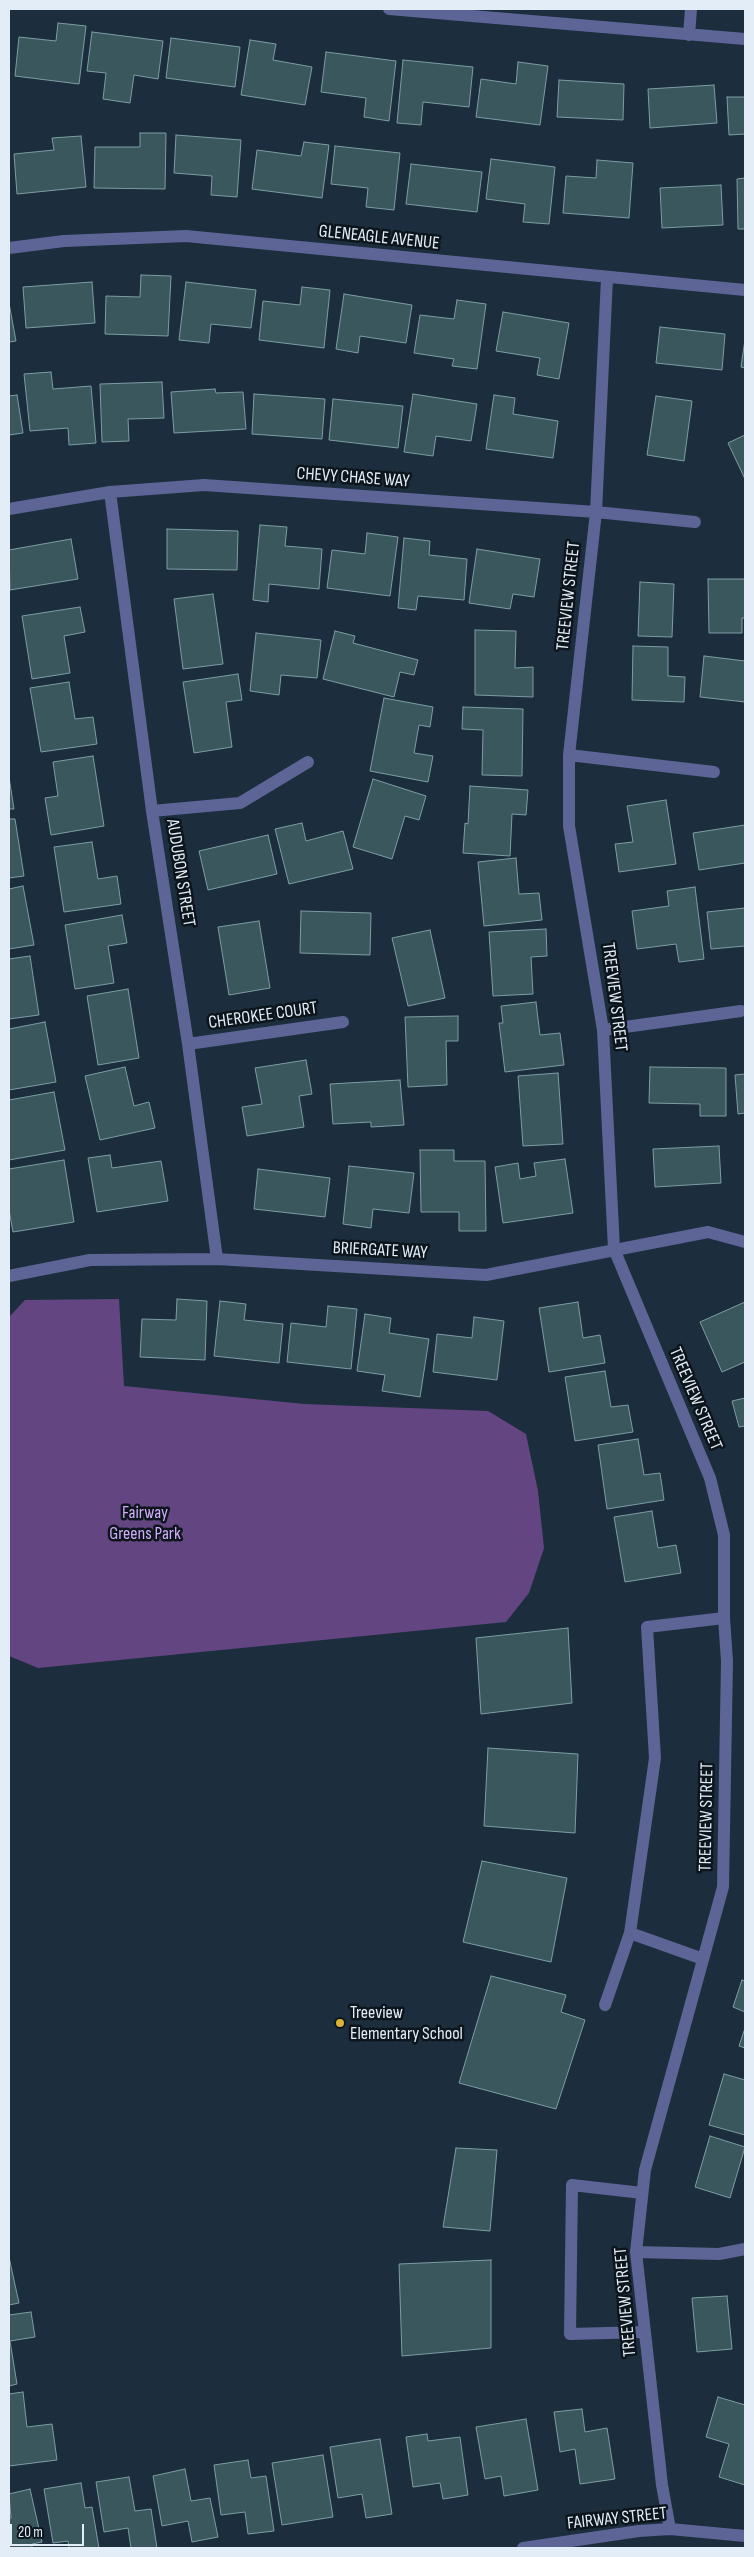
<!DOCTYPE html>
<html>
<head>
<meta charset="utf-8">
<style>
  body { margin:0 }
  #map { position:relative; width:754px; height:2557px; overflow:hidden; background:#1c2e3d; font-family:"Sofia Sans Condensed",sans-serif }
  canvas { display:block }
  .frame { position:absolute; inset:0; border:10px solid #e2edf7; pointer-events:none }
  .scale { position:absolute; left:10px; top:2524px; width:74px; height:22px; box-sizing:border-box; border:2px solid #e2edf7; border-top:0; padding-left:6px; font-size:15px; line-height:18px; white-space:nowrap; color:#e2edf7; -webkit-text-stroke:4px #0d151c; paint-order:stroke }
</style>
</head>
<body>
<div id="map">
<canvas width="754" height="2557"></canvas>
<div class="frame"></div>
<div class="scale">20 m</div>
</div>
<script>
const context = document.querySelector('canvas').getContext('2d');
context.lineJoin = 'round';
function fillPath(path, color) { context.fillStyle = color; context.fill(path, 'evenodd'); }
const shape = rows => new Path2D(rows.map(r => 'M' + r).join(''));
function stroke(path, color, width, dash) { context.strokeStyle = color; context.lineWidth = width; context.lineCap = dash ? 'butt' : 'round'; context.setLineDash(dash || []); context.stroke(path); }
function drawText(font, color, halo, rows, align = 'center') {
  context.font = font + ' "Sofia Sans Condensed",sans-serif'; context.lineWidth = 5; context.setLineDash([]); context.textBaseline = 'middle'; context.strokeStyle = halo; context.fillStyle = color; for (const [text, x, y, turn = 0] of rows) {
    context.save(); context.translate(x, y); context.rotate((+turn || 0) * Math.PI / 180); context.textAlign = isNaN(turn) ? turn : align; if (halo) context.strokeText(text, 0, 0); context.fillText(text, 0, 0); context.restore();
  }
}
const green = shape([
  [119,1299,124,1386,304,1404,488,1411,526,1434,538,1491,544,1548,529,1593,506,1622,38,1668,9,1656,9,1317,25,1300]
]);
const building = shape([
  [58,23,86,26,79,84,15,76,19,37,56,41,58,23],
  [92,32,163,41,158,79,134,75,130,103,103,99,106,73,87,71,92,32],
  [171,38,240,47,235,87,166,78,171,38],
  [250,40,276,44,273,60,312,67,305,105,241,95,250,40],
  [326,52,396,61,389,121,364,117,366,98,321,92,326,52],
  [403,60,473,67,469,107,423,102,421,125,397,123,403,60],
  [518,62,548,66,540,125,476,117,481,79,516,84,518,62],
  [559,80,624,84,623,120,557,117,559,80],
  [714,85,717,123,650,128,648,89,714,85],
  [727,97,745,97,745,134,729,135,727,97],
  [140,133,166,133,165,189,94,188,95,147,140,147,140,133],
  [176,135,241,140,237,197,211,195,212,176,174,173,176,135],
  [81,136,86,187,17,194,14,154,54,150,52,138,81,136],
  [304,142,329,145,322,198,252,189,257,150,301,156,304,142],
  [335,146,400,153,394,210,366,207,368,188,331,184,335,146],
  [491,159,555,167,549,224,523,222,525,204,486,199,491,159],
  [597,160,633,163,629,218,563,213,566,176,596,178,597,160],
  [411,164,482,172,477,212,406,204,411,164],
  [745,178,745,229,738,229,737,179,745,178],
  [721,185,723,225,662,228,660,188,721,185],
  [141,275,171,276,168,336,105,334,106,296,140,297,141,275],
  [92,282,95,323,26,328,23,287,92,282],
  [186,282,256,290,251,328,211,324,209,343,179,340,186,282],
  [302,287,330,290,324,348,259,340,263,301,300,305,302,287],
  [344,294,412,305,406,343,360,336,358,353,336,349,344,294],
  [457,300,486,304,477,369,452,366,454,359,414,353,420,315,454,319,457,300],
  [9,303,16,341,9,342,9,303],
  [503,312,569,323,559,379,537,375,540,358,496,351,503,312],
  [660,327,725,334,722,370,656,363,660,327],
  [745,340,745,368,741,367,745,340],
  [51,372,53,389,91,386,96,443,69,445,68,428,30,431,24,374,51,372],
  [162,382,164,418,128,419,129,441,102,442,100,384,162,382],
  [215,389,216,393,243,392,246,429,174,433,171,392,215,389],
  [254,394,325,399,322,439,252,434,254,394],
  [413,394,477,404,471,441,436,436,433,456,404,452,413,394],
  [17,395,23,433,9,435,9,396,17,395],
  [494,395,515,398,513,414,558,421,553,458,486,449,494,395],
  [656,396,692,401,684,461,647,455,656,396],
  [333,399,403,406,398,448,329,440,333,399],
  [745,435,745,479,728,443,745,435],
  [260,525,287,527,285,546,322,549,319,589,269,584,268,602,253,600,260,525],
  [167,529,238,531,237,570,167,569,167,529],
  [367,533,398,537,390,596,327,588,332,550,365,554,367,533],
  [404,538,430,541,429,555,467,559,464,600,418,596,416,610,398,608,404,538],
  [71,539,78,579,10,590,9,550,71,539],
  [477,549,540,559,534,597,513,594,510,609,469,603,477,549],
  [708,579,745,579,745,618,742,618,742,633,709,633,708,579],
  [640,582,674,584,672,637,638,636,640,582],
  [213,594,223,664,183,669,174,599,213,594],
  [80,607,85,632,64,636,70,673,32,679,22,616,80,607],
  [475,630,516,631,515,668,533,667,533,697,475,695,475,630],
  [335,631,355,636,353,643,418,660,414,675,400,672,394,697,323,679,335,631],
  [256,633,321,640,317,678,281,675,279,695,250,691,256,633],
  [633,646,668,647,668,676,685,677,684,702,632,700,633,646],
  [704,656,745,661,745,702,700,697,704,656],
  [238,674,242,700,226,702,232,747,194,753,183,682,238,674],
  [69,682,75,719,93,717,97,744,41,752,30,688,69,682],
  [384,698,433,707,430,727,419,725,414,753,433,756,428,782,370,771,384,698],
  [463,707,523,709,522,776,482,775,483,730,462,729,463,707],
  [93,756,104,826,51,835,45,798,58,796,53,762,93,756],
  [9,777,14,809,9,809,9,777],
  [373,779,426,796,419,820,405,816,392,859,353,847,373,779],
  [470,786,528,790,526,815,512,814,510,856,463,853,465,823,468,824,470,786],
  [666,800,676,864,619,872,615,844,633,842,627,806,666,800],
  [9,819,15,819,24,876,9,878,9,819],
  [302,823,306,841,343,831,353,869,289,884,275,829,302,823],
  [745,825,745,863,699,870,693,833,745,825],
  [268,835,277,874,208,890,199,851,268,835],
  [92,842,98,879,117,876,121,904,64,912,54,847,92,842],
  [516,858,519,894,539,893,542,920,484,926,478,862,516,858],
  [23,886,34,945,9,949,9,889,23,886],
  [695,887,704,959,679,962,676,944,637,949,632,911,669,906,667,891,695,887],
  [745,908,745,946,711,949,707,912,745,908],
  [301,911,371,913,370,955,300,953,301,911],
  [122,915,127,943,108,946,114,983,75,989,65,925,122,915],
  [259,921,270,988,229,995,218,927,259,921],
  [546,929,547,956,531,957,533,994,493,996,489,932,546,929],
  [430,930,445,998,408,1006,392,938,430,930],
  [30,956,39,1015,9,1019,9,959,30,956],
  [128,989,139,1058,98,1065,87,996,128,989],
  [536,1002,540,1035,560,1033,564,1065,505,1072,499,1023,503,1023,501,1006,536,1002],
  [458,1016,458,1041,446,1041,447,1085,408,1087,405,1017,458,1016],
  [45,1022,56,1082,9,1090,9,1029,45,1022],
  [306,1060,312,1094,299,1096,304,1127,247,1136,242,1107,262,1104,255,1068,306,1060],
  [125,1067,134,1106,149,1102,155,1128,100,1140,85,1076,125,1067],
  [650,1067,726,1068,726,1116,700,1116,700,1104,649,1103,650,1067],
  [558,1073,563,1144,523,1146,518,1076,558,1073],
  [745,1074,745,1113,738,1114,735,1075,745,1074],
  [400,1080,404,1125,371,1127,371,1122,333,1124,330,1084,400,1080],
  [54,1092,65,1150,9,1160,9,1100,54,1092],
  [719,1146,721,1183,655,1187,653,1149,719,1146],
  [420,1150,454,1150,454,1161,485,1161,486,1231,459,1231,459,1212,421,1212,420,1150],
  [110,1155,112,1168,161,1161,168,1201,97,1212,88,1158,110,1155],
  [565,1159,573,1213,503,1223,495,1167,518,1163,520,1179,536,1176,534,1163,565,1159],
  [64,1160,74,1222,13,1232,9,1210,9,1169,64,1160],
  [349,1166,414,1173,409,1213,373,1209,371,1228,343,1224,349,1166],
  [258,1169,330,1178,325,1217,254,1209,258,1169],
  [177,1299,207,1301,205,1360,140,1357,142,1319,176,1320,177,1299],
  [220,1301,246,1304,244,1320,283,1324,279,1363,214,1356,220,1301],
  [578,1302,583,1338,600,1335,605,1363,549,1372,539,1308,578,1302],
  [745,1302,745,1362,722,1372,700,1322,745,1302],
  [328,1306,357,1309,351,1369,287,1362,291,1323,326,1327,328,1306],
  [365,1314,391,1318,389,1333,429,1339,420,1397,382,1391,385,1375,357,1371,365,1314],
  [474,1317,504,1321,497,1380,433,1372,437,1334,472,1338,474,1317],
  [605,1371,611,1407,628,1405,633,1432,575,1441,565,1377,605,1371],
  [745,1398,745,1426,739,1427,732,1401,745,1398],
  [638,1439,644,1475,660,1473,664,1500,607,1509,598,1445,638,1439],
  [652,1511,658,1548,676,1545,681,1573,625,1582,614,1517,652,1511],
  [568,1628,572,1703,481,1714,476,1638,568,1628],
  [488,1748,578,1754,575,1833,484,1826,488,1748],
  [482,1861,567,1878,551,1962,463,1942,482,1861],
  [491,1976,566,1995,561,2012,585,2020,556,2109,459,2083,491,1976],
  [742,1980,745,1981,745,2012,733,2007,742,1980],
  [745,2028,745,2048,739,2046,745,2028],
  [724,2074,745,2080,745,2135,709,2125,724,2074],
  [710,2136,745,2147,730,2198,695,2187,710,2136],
  [456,2148,497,2150,490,2231,443,2227,456,2148],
  [9,2257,19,2303,9,2305,9,2257],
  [491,2260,491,2348,402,2356,399,2264,491,2260],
  [727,2296,732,2349,697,2352,692,2298,727,2296],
  [31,2312,35,2337,10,2341,17,2384,9,2386,9,2315,31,2312],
  [23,2392,27,2427,52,2424,57,2460,9,2466,9,2394,23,2392],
  [718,2397,745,2405,745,2485,719,2477,729,2444,706,2437,718,2397],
  [582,2409,585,2432,607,2428,615,2479,580,2484,575,2449,560,2452,554,2412,582,2409],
  [526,2419,538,2490,504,2496,501,2476,485,2479,476,2427,526,2419],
  [427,2434,428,2441,460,2437,468,2495,443,2499,440,2483,413,2487,406,2437,427,2434],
  [380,2439,392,2514,366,2518,362,2494,338,2498,330,2447,380,2439],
  [323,2455,333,2517,282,2525,272,2463,323,2455],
  [248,2460,251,2478,266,2476,274,2531,248,2534,245,2512,221,2515,214,2465,248,2460],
  [185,2469,191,2501,210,2498,218,2537,192,2542,188,2521,162,2526,153,2476,185,2469],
  [129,2477,135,2511,151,2509,157,2548,131,2548,128,2528,104,2532,96,2482,129,2477],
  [81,2483,85,2508,92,2507,99,2548,69,2548,68,2541,53,2543,44,2489,81,2483],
  [30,2489,42,2542,32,2544,32,2548,9,2548,9,2519,11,2518,9,2494,30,2489]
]);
const minor = shape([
  [389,9,745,39],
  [689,35,691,9],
  [9,248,64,241,186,236,745,290],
  [607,278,596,512,569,755,569,826,603,1030,614,1249,710,1478,724,1535,724,1618,727,1661,723,1887,645,2170,636,2252,662,2485,670,2529],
  [110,492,152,811,188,1044,217,1259],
  [9,509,110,492,204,485,596,512,695,522],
  [569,755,714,772],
  [152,811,240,803,308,762],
  [603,1030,741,1011],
  [188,1044,343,1022],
  [9,1276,90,1260,217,1259,486,1275,708,1232,745,1242],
  [630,1933,703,1959],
  [605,2005,630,1933,655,1758,647,1627,724,1618],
  [642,2193,572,2185,570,2334,645,2332],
  [636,2252,719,2254,745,2249],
  [523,2548,639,2531,670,2529,745,2536]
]);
const markers = [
  [340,2023,5,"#dcb233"]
];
const streetNames = [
  ["GLENEAGLE AVENUE",379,238,6],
  ["CHEVY CHASE WAY",353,478,4],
  ["TREEVIEW STREET",569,596,-84],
  ["AUDUBON STREET",180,873,81],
  ["TREEVIEW STREET",614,997,83],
  ["CHEROKEE COURT",263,1016,-8],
  ["BRIERGATE WAY",380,1251,3],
  ["TREEVIEW STREET",695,1399,67],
  ["TREEVIEW STREET",707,1817,-89],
  ["TREEVIEW STREET",626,2302,-95],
  ["FAIRWAY STREET",617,2519,-6]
];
const parkNames = [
  ["Fairway",145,1513],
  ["Greens Park",145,1534]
];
const poiNames = [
  ["Treeview",350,2013],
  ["Elementary School",350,2034]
];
fillPath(green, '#634581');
fillPath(building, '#3a575e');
stroke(building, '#7d9da4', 1);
stroke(minor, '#5c6596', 12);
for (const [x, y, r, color] of markers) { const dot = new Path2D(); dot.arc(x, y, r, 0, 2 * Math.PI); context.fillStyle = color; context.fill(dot); stroke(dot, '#0d151c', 2); }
drawText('18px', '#e2edf7', '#0d151c', streetNames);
drawText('18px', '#d1acfa', '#0d151c', parkNames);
drawText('18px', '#e2edf7', '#0d151c', poiNames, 'left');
</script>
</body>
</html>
